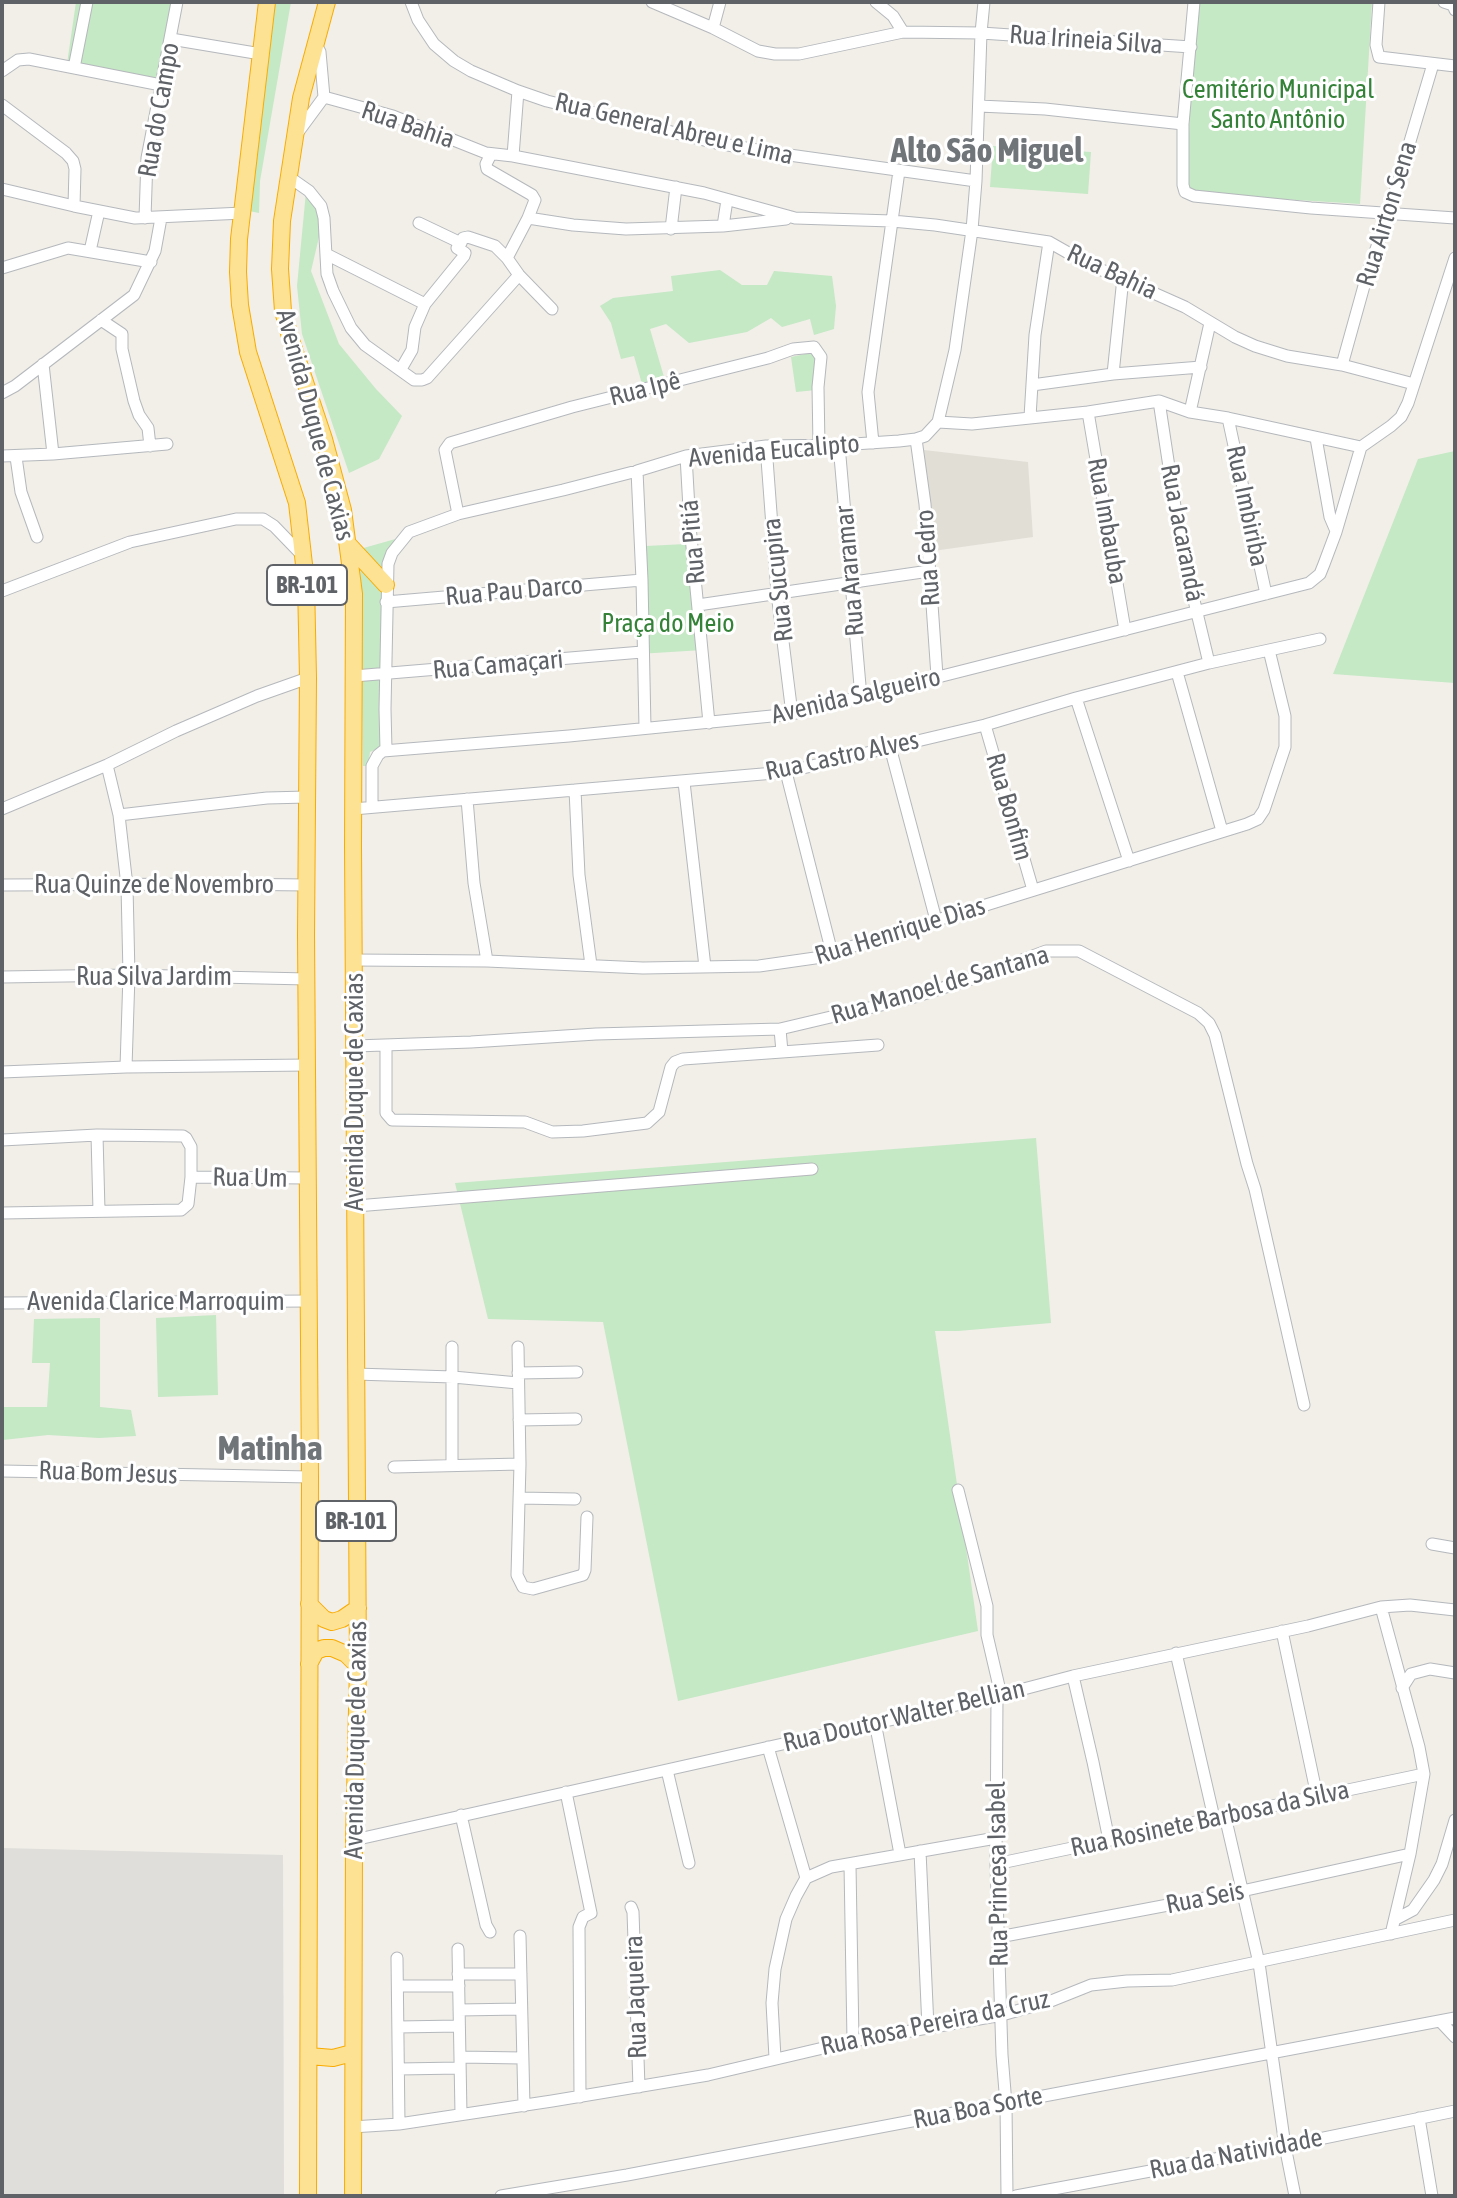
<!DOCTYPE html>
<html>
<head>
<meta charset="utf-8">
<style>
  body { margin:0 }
  #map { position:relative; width:1457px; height:2198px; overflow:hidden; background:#f1efe8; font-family:"Asap Condensed",sans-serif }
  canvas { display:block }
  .frame { position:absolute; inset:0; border:4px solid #5f6368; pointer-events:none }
</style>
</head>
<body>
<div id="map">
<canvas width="1457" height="2198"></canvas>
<div class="frame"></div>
</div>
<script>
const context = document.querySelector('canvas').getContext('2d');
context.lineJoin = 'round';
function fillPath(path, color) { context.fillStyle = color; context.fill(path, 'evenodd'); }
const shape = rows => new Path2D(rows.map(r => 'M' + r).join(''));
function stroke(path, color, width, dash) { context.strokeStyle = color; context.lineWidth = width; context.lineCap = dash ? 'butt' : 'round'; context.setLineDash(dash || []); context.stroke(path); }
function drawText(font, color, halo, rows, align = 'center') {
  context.font = font + ' "Asap Condensed",sans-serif'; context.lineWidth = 6; context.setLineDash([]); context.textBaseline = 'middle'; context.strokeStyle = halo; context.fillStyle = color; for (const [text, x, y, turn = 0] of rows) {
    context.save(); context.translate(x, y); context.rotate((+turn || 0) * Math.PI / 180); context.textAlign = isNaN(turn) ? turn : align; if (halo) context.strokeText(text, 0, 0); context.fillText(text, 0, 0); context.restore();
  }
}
const industrial = shape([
  [2,1848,283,1855,284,2196,2,2196]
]);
const education = shape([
  [924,450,1028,462,1033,537,933,551]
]);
const green = shape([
  [76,2,179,2,159,88,66,71],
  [272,2,291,2,260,181,259,213,249,211],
  [1200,2,1372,2,1360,204,1187,193,1190,103],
  [993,146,1091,152,1088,194,990,187],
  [306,192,321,199,319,237,311,271,339,344,376,389,402,416,379,459,349,473,302,334,297,286],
  [720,270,742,285,767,285,774,271,832,276,836,306,834,329,814,335,810,319,782,327,771,318,747,332,689,343,666,324,650,329,664,377,642,384,634,356,621,359,611,323,600,306,613,298,673,291,671,276],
  [810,353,817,358,816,390,796,392,791,357],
  [1455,451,1455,683,1333,674,1418,459],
  [399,538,385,563,380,672,381,747,370,752,368,766,363,766,360,549],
  [686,544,691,592,703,650,638,654,646,546],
  [1036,1138,1051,1323,958,1331,935,1331,978,1631,678,1701,603,1322,488,1319,455,1183],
  [216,1315,218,1395,158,1397,156,1318],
  [100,1318,100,1407,131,1410,136,1436,99,1438,48,1435,3,1440,2,1407,47,1407,50,1363,32,1363,34,1319]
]);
const minor = shape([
  [411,2,418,20,434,44,454,61,471,71,518,91,547,101,716,143,775,153,976,181],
  [652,2,713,28,758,51,775,54,799,54,903,32,981,33,1191,47],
  [876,2,893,16,903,32],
  [1194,2,1183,124,1183,185,1185,192,1194,196,1311,208,1455,218],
  [1379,2,1376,45,1379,57,1455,66],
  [1444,2,1453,5,1455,10],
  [713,28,720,2],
  [171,39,261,54],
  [74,68,87,2],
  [2,71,18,60,29,59,161,85],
  [324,97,393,116,486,153,513,156,704,193,795,218,892,221,935,225,1049,242,1086,263,1185,307,1235,337,1255,346,1287,356,1342,365,1414,384],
  [2,105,66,153,73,161,75,169,74,206],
  [979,106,1045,109,1183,124],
  [296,135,324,97,320,52,315,43],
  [491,154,486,164,487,169,532,195,535,200,528,218,507,258],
  [513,156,518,91],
  [289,177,309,191,321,206,324,218,327,274,333,291,351,328,365,345,414,380,422,380,427,378,519,275],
  [2,189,74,206,135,218,243,213],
  [145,218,147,158,177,2],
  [528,218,573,225,626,229,723,226,786,219],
  [419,223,461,243,463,238,468,237,495,246,507,258,519,275,552,309],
  [723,226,727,200],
  [671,229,676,187],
  [90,251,99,211],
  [326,254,425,304],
  [2,268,68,248,151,262],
  [101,320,122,334,122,349,134,401,139,415,148,428,150,446],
  [43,364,53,454],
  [1342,365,1367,275,1389,212,1433,64],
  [401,369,412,350,415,327,425,304,464,256,465,253,457,248,461,243],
  [1113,374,1123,278],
  [1032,385,1113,374,1201,367],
  [2,393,15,386,134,295,155,251,161,218],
  [1159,401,1181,546,1209,663],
  [1088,412,1125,630],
  [1190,412,1210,323],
  [1030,417,1035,335,1049,242],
  [1228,418,1266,594],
  [938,422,955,350,972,230,976,181,981,33,984,2],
  [1316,438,1330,517,1336,531],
  [916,439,925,504,937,676],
  [873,443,868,392,899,171],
  [839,445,861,697],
  [766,446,777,593,792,714],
  [1361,447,1391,426,1401,417,1408,403,1455,258],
  [2,456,53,454,167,444],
  [686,456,690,526,709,723],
  [16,457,21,492,37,537],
  [637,471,642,580,645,728],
  [458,514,445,450,450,443,572,407,768,358,793,349,814,347,821,357,818,387,819,446],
  [2,591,130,542,236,519,263,519,274,526,302,555],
  [386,602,642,580],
  [698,605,929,571],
  [1177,672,1222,831],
  [354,676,642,652],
  [1076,698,1129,861],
  [985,725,1033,890],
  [890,747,936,920],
  [386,750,385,709,388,564,392,553,409,532,458,514,563,490,637,471,686,456,766,446,839,445,899,441,916,439,925,436,938,422,972,424,1088,412,1159,401,1190,412,1228,418,1361,447],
  [107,765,119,815,127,886,129,975,126,1067],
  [786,772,832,953],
  [684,782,705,967],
  [575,790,579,875,591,965],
  [467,799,474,883,487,961],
  [372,807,372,766,378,755,383,751,569,736,792,714,1309,583,1320,574,1324,564,1336,532,1361,447],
  [2,809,107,765,176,731,257,696,308,678],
  [353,809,786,772,985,725,1076,698,1209,663,1320,639],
  [119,815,267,798,307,797],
  [2,885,220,884,306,885],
  [354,960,487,961,643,968,759,966,815,958,1247,824,1258,819,1264,810,1285,747,1285,716,1269,650],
  [2,977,129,975,307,979],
  [386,1045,386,1113,392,1120,525,1122,552,1132,583,1131,647,1123,659,1112,671,1067,675,1062,683,1059,782,1052,780,1029],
  [355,1046,471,1042,596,1034,780,1029,911,998,974,978,1046,951,1079,951,1198,1013,1209,1023,1215,1035,1247,1164,1255,1189,1304,1405],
  [782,1052,878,1045],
  [2,1072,126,1067,308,1065],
  [97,1135,99,1211],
  [2,1140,97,1135,183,1136,186,1138,191,1147,191,1177,188,1204,181,1210,2,1213],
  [191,1177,308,1178],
  [356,1206,812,1169],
  [2,1303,309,1301],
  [518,1347,520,1464,517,1575,523,1587,533,1589,583,1575,585,1570,587,1517],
  [518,1373,577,1372],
  [355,1374,453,1377,518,1383],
  [519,1420,576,1419],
  [452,1465,452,1347],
  [394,1467,520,1464],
  [2,1471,310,1477],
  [958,1490,987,1606,987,1635,1001,1695],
  [519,1498,575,1499],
  [1432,1544,1455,1548],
  [1381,1607,1419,1747,1424,1774,1410,1854,1391,1934],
  [1282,1631,1317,1796],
  [1176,1653,1214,1818],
  [1073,1676,1093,1762,1109,1840],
  [1402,1688,1411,1674,1430,1669,1455,1673],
  [997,1696,996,1864,1002,2055,1006,2104,1007,2196],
  [875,1722,900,1854],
  [768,1747,806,1878],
  [667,1770,689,1863],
  [566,1792,591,1913,583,1917,579,1927,580,2097],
  [461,1815,486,1925,490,1932],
  [1225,1816,1259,1963,1285,2146,1295,2196],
  [354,1840,997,1696,1073,1676,1308,1626,1381,1607,1410,1605,1455,1610],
  [920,1851,928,2027],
  [996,1864,1424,1774],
  [850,1865,853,2041],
  [631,1907,633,1912,639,2087],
  [1396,1919,1413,1910,1434,1880,1442,1864,1455,1820],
  [520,1936,524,2106],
  [999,1937,1242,1891,1410,1854],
  [458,1949,461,2114],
  [397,1958,399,2124],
  [458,1974,521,1974],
  [398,1986,459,1986],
  [459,2010,521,2009],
  [1440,2021,1455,2037],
  [398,2027,459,2026],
  [460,2057,522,2058],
  [775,2058,772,2003,775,1969,786,1919,796,1896,806,1878,831,1867,996,1838],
  [399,2069,460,2068],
  [1419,2118,1432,2196],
  [352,2127,399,2124,552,2101,708,2075,853,2041,1002,2015,1051,2001,1091,1985,1127,1981,1172,1980,1455,1920],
  [501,2196,627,2175,1455,2018],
  [1016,2196,1285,2146,1455,2111]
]);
const highway = shape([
  [267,2,239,239,238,272,240,305,248,352,297,503,306,582,308,678,306,935,310,1477,308,2196],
  [327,2,301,98,282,221,280,269,283,311,290,337,324,439,343,510,354,594,353,846,358,1666,354,1840,353,2196],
  [349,545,386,585],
  [309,1604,324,1619,332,1622,342,1619,358,1608],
  [309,1664,316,1651,324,1648,332,1648,346,1654,358,1666],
  [309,2056,333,2058,352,2053]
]);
const shields = [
  [307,585,80],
  [356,1521,80]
];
const shieldNames = [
  ["BR-101",307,585],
  ["BR-101",356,1521]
];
const streetNames = [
  ["Rua Irineia Silva",1086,40,4],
  ["Rua do Campo",159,110,-80],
  ["Rua Bahia",408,125,19],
  ["Rua General Abreu e Lima",674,129,13],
  ["Rua Airton Sena",1387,214,-73],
  ["Rua Bahia",1112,272,25],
  ["Rua Ipê",645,389,-14],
  ["Avenida Duque de Caxias",315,425,75],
  ["Avenida Eucalipto",774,451,-5],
  ["Rua Imbiriba",1247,506,78],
  ["Rua Imbauba",1107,521,80],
  ["Rua Jacarandá",1182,533,79],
  ["Rua Pitiá",693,542,-95],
  ["Rua Cedro",928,558,-94],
  ["Rua Araramar",850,571,-95],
  ["Rua Sucupira",778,580,-96],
  ["Rua Pau Darco",514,591,-5],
  ["Rua Camaçari",498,665,-5],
  ["Avenida Salgueiro",856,696,-13],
  ["Rua Castro Alves",842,756,-12],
  ["Rua Bonfim",1009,807,74],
  ["Rua Quinze de Novembro",154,885],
  ["Rua Henrique Dias",900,931,-17],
  ["Rua Silva Jardim",154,977],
  ["Rua Manoel de Santana",940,985,-16],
  ["Avenida Duque de Caxias",355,1092,-90],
  ["Rua Um",250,1178,1],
  ["Avenida Clarice Marroquim",156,1302],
  ["Rua Bom Jesus",108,1473,2],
  ["Rua Doutor Walter Bellian",904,1716,-13],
  ["Avenida Duque de Caxias",356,1740,-89],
  ["Rua Rosinete Barbosa da Silva",1210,1819,-12],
  ["Rua Princesa Isabel",998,1874,-91],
  ["Rua Seis",1205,1898,-11],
  ["Rua Jaqueira",636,1997,-92],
  ["Rua Rosa Pereira da Cruz",935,2023,-12],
  ["Rua Boa Sorte",978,2108,-11],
  ["Rua da Natividade",1236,2154,-11]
];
const parkNames = [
  ["Cemitério Municipal",1278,90],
  ["Santo Antônio",1278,120],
  ["Praça do Meio",668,624]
];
const districtNames = [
  ["Alto São Miguel",987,151],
  ["Matinha",270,1449]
];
fillPath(industrial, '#e0deda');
fillPath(education, '#e1ded6');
fillPath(green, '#c5e8c5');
stroke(minor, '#b5b8bc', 13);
stroke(highway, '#f9ab00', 18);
stroke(minor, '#fff', 11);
stroke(highway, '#fde293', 16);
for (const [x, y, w] of shields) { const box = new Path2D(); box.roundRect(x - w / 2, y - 20, w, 40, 6); context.fillStyle = '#fff'; context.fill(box); stroke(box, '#5f6368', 2); }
drawText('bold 24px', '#5f6368', null, shieldNames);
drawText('26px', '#5f6368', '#fff', streetNames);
drawText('26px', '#348238', '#fff', parkNames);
drawText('bold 34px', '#70757a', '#fff', districtNames);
</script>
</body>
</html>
